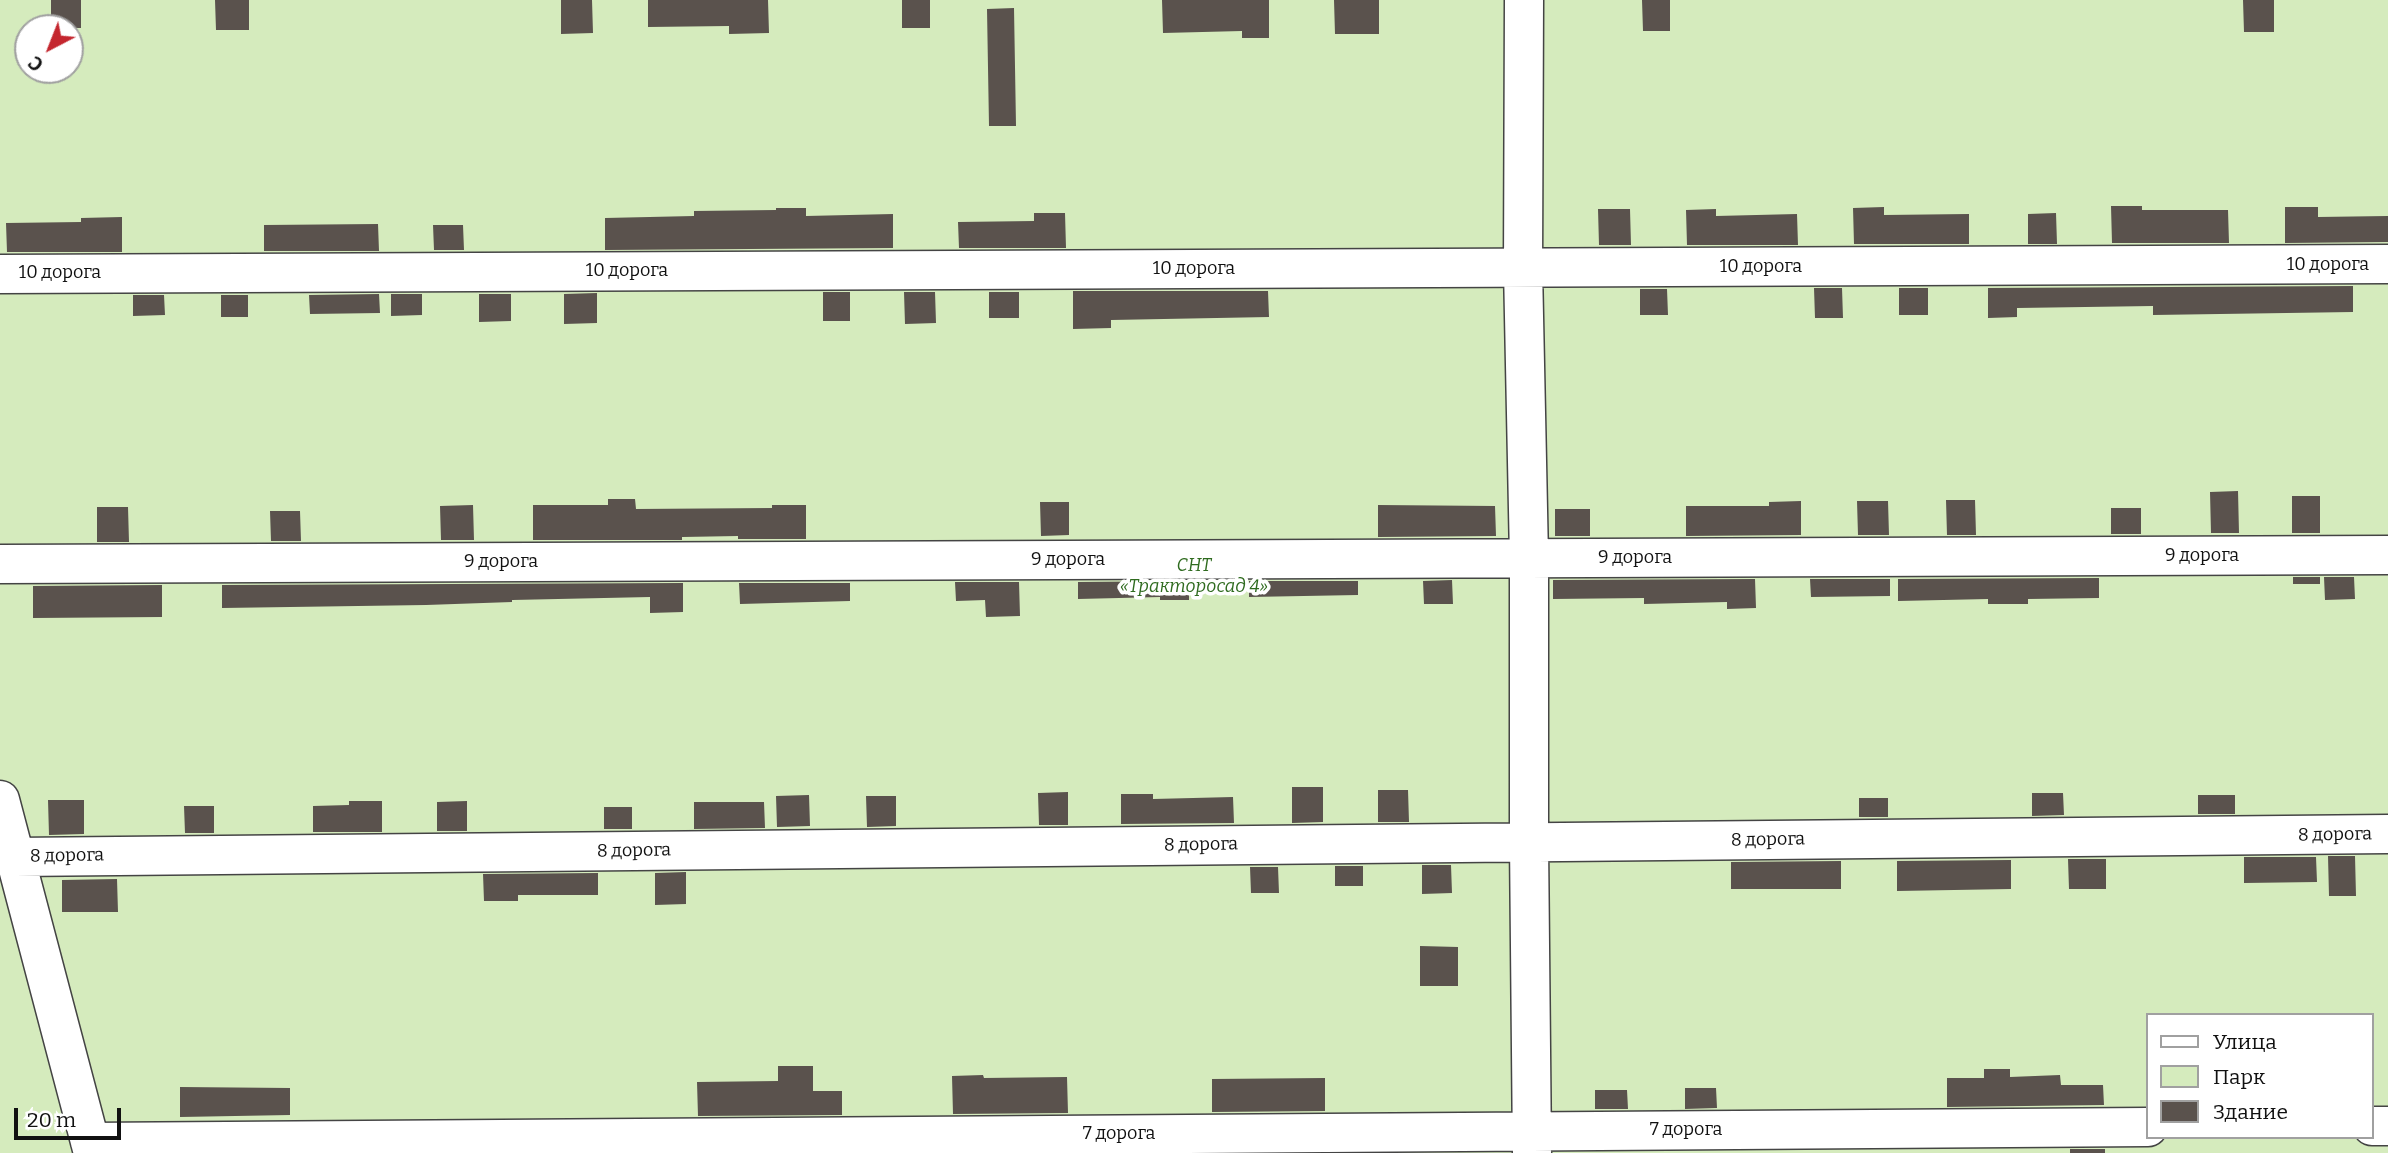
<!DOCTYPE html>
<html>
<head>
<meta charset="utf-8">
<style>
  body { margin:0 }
  #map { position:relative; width:2388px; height:1153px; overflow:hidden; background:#fffdf5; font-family:Bitter,serif }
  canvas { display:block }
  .legend { position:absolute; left:2146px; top:1013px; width:228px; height:126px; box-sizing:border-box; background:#fff; border:2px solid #a0a0a0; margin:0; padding:9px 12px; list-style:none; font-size:21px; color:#111 }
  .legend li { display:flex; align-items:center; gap:14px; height:35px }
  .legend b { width:35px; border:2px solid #a0a0a0 }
  .north { position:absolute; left:14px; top:14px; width:70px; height:70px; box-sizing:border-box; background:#fff; border:2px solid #a0a0a0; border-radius:50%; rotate:222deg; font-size:19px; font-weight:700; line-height:28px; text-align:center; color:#111 }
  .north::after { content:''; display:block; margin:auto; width:24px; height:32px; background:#c4262e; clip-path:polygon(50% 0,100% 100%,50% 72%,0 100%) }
  .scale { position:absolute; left:14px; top:1108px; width:107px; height:32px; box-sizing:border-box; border:4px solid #111; border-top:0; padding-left:9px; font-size:21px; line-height:24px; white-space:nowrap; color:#111; -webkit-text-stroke:5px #fff; paint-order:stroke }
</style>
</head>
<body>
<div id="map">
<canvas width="2388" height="1153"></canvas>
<ul class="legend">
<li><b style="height:9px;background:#fff"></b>Улица</li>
<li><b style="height:19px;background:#d5ebbd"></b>Парк</li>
<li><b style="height:19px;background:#5a524d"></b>Здание</li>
</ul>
<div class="north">С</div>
<div class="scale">20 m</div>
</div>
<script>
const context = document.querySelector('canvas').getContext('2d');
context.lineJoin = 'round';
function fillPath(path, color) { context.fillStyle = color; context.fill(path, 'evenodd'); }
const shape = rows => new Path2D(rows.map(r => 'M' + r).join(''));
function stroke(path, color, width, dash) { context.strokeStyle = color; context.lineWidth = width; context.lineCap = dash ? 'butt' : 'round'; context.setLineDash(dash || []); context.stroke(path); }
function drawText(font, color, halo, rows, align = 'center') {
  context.font = font + ' Bitter,serif'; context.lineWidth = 7; context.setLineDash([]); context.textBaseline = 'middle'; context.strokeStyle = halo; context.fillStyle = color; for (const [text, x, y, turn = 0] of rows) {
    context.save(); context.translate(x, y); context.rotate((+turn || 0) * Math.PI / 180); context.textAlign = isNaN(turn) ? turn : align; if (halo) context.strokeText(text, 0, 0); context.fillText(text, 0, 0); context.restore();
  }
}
const green = shape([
  [0,0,2388,0,2388,1153,0,1153],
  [28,28,70,28,70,70,28,70],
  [2148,1015,2372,1015,2372,1137,2148,1137]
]);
const building = shape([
  [51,0,81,0,81,28,51,28],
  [215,0,249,0,249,30,216,30],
  [561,0,592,0,593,33,561,34],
  [648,0,768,0,769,33,729,34,729,26,648,27],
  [902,0,930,0,930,28,902,28],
  [1162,0,1269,0,1269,38,1242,38,1242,31,1163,33],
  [1334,0,1379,0,1379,34,1335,34],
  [1642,0,1670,0,1670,31,1643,31],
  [2243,0,2274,0,2274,32,2244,32],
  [1014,8,1016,126,989,126,987,9],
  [2111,206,2142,206,2142,210,2228,210,2229,243,2112,243],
  [1884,207,1884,215,1969,214,1969,244,1854,244,1853,208],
  [2285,207,2318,207,2318,217,2388,216,2388,242,2285,243],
  [776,208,806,208,806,216,893,214,893,248,605,250,605,218,694,216,694,211,776,210],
  [1598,209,1630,209,1631,245,1599,245],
  [1716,209,1716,216,1797,214,1798,245,1687,245,1686,210],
  [1034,213,1065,213,1066,248,959,248,958,222,1034,221],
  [2056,213,2057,244,2028,244,2028,214],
  [122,217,122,252,7,252,6,223,81,222,81,218],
  [378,224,379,251,264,251,264,225],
  [433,225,463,225,464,250,434,250],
  [2353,286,2353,312,2153,315,2153,306,2017,308,2017,317,1988,318,1988,288],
  [1814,288,1842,288,1843,318,1815,318],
  [1899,288,1928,288,1928,315,1899,315],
  [1640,289,1667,289,1668,315,1640,315],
  [1073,291,1268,291,1269,317,1111,320,1111,328,1073,329],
  [823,292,850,292,850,321,823,321],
  [904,292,935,292,936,323,905,324],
  [989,292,1019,292,1019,318,989,318],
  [597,293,597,323,564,324,564,294],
  [379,294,380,313,310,314,309,295],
  [391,294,422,294,422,315,391,316],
  [479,294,511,294,511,321,479,322],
  [133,295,164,295,165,315,133,316],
  [221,295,248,295,248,317,221,317],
  [2238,491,2239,533,2211,533,2210,492],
  [2292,496,2320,496,2320,533,2292,533],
  [608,499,635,499,636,509,772,508,772,505,806,505,806,539,738,539,738,536,682,537,682,540,533,540,533,505,608,505],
  [1946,500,1975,500,1976,535,1947,535],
  [1801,501,1801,535,1686,536,1686,506,1769,506,1769,502],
  [1857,501,1888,501,1889,535,1858,535],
  [1040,502,1069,502,1069,535,1041,536],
  [473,505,474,540,441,540,440,506],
  [1378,505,1495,506,1496,536,1378,537],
  [97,507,128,507,129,542,97,542],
  [2111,508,2141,508,2141,534,2111,534],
  [1555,509,1590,509,1590,536,1555,536],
  [270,511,300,511,301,541,271,541],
  [2293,577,2320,577,2320,584,2293,584],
  [2324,577,2354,577,2355,599,2325,600],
  [2099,578,2099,598,2028,599,2028,604,1988,604,1988,599,1898,601,1898,579],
  [1755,579,1756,608,1727,609,1727,602,1644,604,1644,598,1553,599,1553,580],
  [1810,579,1890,579,1890,596,1811,597],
  [1452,580,1453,604,1424,604,1423,581],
  [1189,581,1189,600,1160,600,1160,597,1078,599,1078,582],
  [1249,581,1358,581,1358,595,1249,597],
  [955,582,1019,582,1020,616,986,617,985,600,956,601],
  [683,583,683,612,650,613,650,597,512,600,512,602,426,605,222,608,222,585],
  [739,583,850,583,850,601,740,604],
  [162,585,162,617,33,618,33,586],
  [1292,787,1323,787,1323,822,1292,823],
  [1378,790,1408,790,1409,822,1378,822],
  [1068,792,1068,825,1039,825,1038,793],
  [2032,793,2063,793,2064,815,2032,816],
  [1121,794,1153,794,1153,799,1233,797,1234,823,1121,824],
  [809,795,810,826,777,827,776,796],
  [2198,795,2235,795,2235,814,2198,814],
  [866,796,896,796,896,826,867,827],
  [1859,798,1888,798,1888,817,1859,817],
  [48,800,84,800,84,834,49,835],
  [349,801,382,801,382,832,313,832,313,806,349,805],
  [467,801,467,831,437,831,437,802],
  [694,802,764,802,765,828,694,829],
  [184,806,214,806,214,833,185,833],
  [604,807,632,807,632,829,604,829],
  [2328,856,2355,856,2356,896,2329,896],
  [2244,857,2316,857,2317,882,2244,883],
  [2068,859,2106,859,2106,889,2069,889],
  [2011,860,2011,889,1897,891,1897,861],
  [1841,861,1841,889,1731,889,1731,862],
  [1422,865,1451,865,1452,893,1422,894],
  [1335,866,1363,866,1363,886,1335,886],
  [1250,867,1278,867,1279,893,1251,893],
  [686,872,686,904,655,905,655,873],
  [598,873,598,895,518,895,518,901,484,901,483,874],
  [117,879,118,912,62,912,62,880],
  [1420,946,1458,947,1458,986,1420,986],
  [778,1066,813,1066,813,1091,842,1091,842,1115,698,1116,697,1082,778,1081],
  [1984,1069,2010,1069,2010,1077,2060,1075,2061,1085,2103,1085,2104,1105,1947,1107,1947,1078,1984,1078],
  [983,1075,984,1078,1067,1077,1068,1113,953,1114,952,1076],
  [1325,1078,1325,1111,1212,1112,1212,1079],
  [180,1087,290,1088,290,1115,180,1117],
  [1685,1088,1716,1088,1717,1108,1685,1109],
  [1595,1090,1627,1090,1628,1109,1595,1109],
  [2070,1149,2105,1149,2105,1153,2070,1153]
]);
const street = shape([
  [1524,0,1523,268,1529,558,1529,842,1532,1153],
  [0,274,2388,264],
  [0,564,2388,555],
  [0,800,93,1153],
  [15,857,2388,834],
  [2372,1126,2388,1126],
  [90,1142,2148,1127]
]);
const streetNames = [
  ["10 дорога",2328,265],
  ["10 дорога",1761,267],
  ["10 дорога",1194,269],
  ["10 дорога",627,271],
  ["10 дорога",60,273],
  ["9 дорога",2202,556],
  ["9 дорога",1635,558],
  ["9 дорога",1068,560],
  ["9 дорога",501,562],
  ["8 дорога",2335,835,-1],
  ["8 дорога",1768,840,-1],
  ["8 дорога",1201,845,-1],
  ["8 дорога",634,851,-1],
  ["8 дорога",67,856,-1],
  ["7 дорога",1686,1130],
  ["7 дорога",1119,1134]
];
const parkNames = [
  ["СНТ",1194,566],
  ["«Тракторосад 4»",1194,587]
];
fillPath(green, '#d5ebbd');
fillPath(building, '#5a524d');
stroke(street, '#444', 41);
stroke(street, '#fff', 38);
drawText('18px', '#111', '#fff', streetNames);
drawText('italic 18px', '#2f6b1f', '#fff', parkNames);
</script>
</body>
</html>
